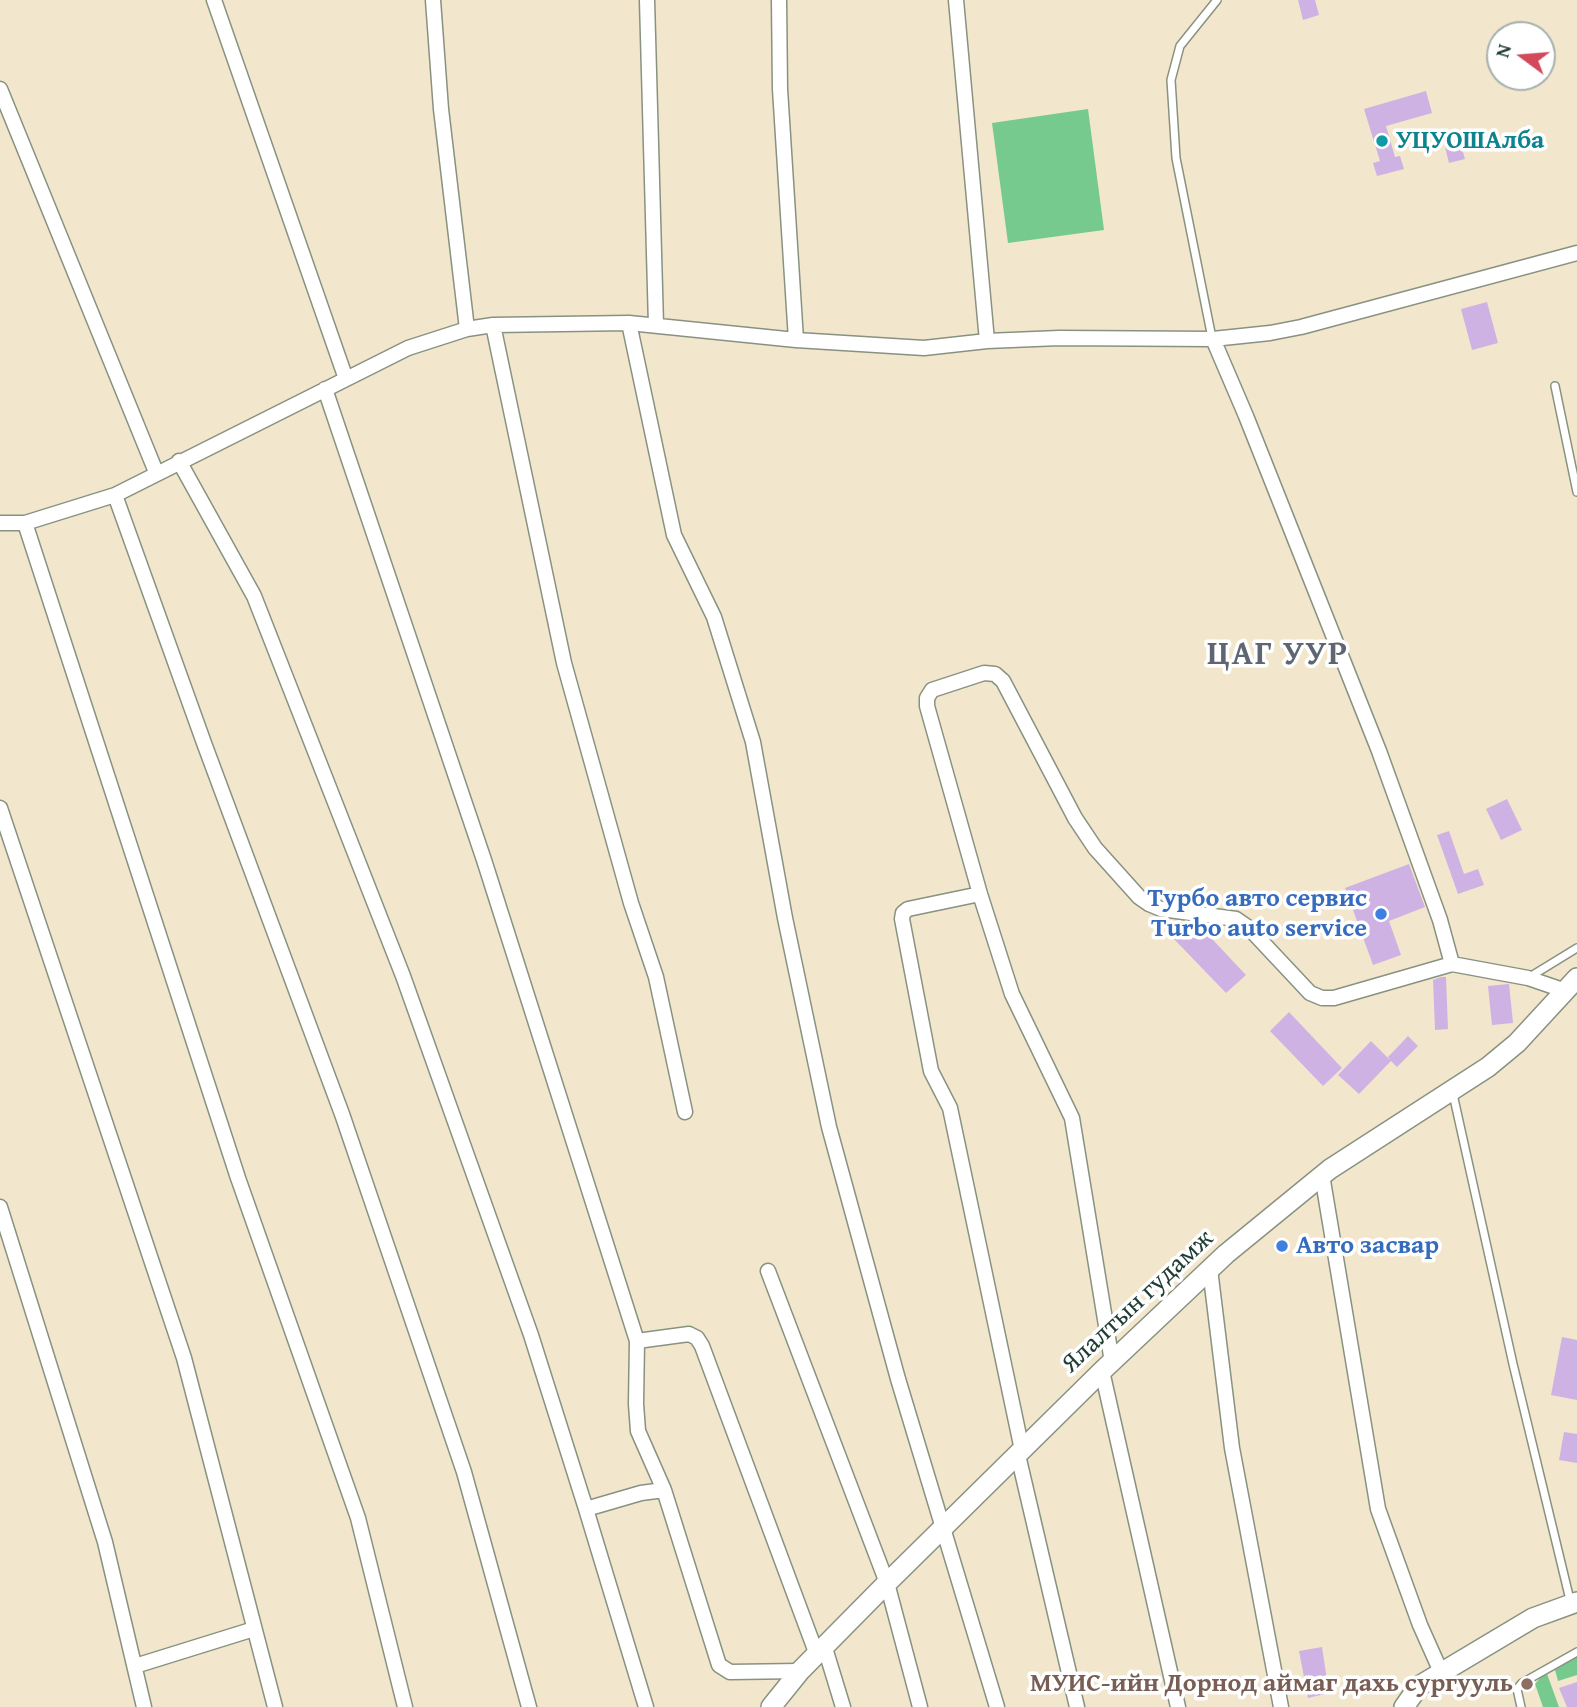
<!DOCTYPE html>
<html>
<head>
<meta charset="utf-8">
<style>
  body { margin:0 }
  #map { position:relative; width:1577px; height:1707px; overflow:hidden; background:#f2e6cd; font-family:"Gentium Book Plus",serif }
  canvas { display:block }
  .north { position:absolute; left:1486px; top:21px; width:70px; height:70px; box-sizing:border-box; background:#fff; border:2px solid #a5b1ae; border-radius:50%; rotate:286deg; font-size:19px; font-weight:700; line-height:28px; text-align:center; color:#1f3d34 }
  .north::after { content:''; display:block; margin:auto; width:24px; height:32px; background:#d1495b; clip-path:polygon(50% 0,100% 100%,50% 72%,0 100%) }
</style>
</head>
<body>
<div id="map">
<canvas width="1577" height="1707"></canvas>
<div class="north">N</div>
</div>
<script>
const context = document.querySelector('canvas').getContext('2d');
context.lineJoin = 'round';
function fillPath(path, color) { context.fillStyle = color; context.fill(path, 'evenodd'); }
const shape = rows => new Path2D(rows.map(r => 'M' + r).join(''));
function stroke(path, color, width, dash) { context.strokeStyle = color; context.lineWidth = width; context.lineCap = dash ? 'butt' : 'round'; context.setLineDash(dash || []); context.stroke(path); }
function drawText(font, color, halo, rows, align = 'center') {
  context.font = font + ' "Gentium Book Plus",serif'; context.lineWidth = 7; context.setLineDash([]); context.textBaseline = 'middle'; context.strokeStyle = halo; context.fillStyle = color; for (const [text, x, y, turn = 0] of rows) {
    context.save(); context.translate(x, y); context.rotate((+turn || 0) * Math.PI / 180); context.textAlign = isNaN(turn) ? turn : align; if (halo) context.strokeText(text, 0, 0); context.fillText(text, 0, 0); context.restore();
  }
}
const green = shape([
  [1088,109,1104,230,1008,243,992,123],
  [1577,1651,1577,1675,1558,1681,1554,1666],
  [1546,1671,1559,1707,1543,1707,1535,1684]
]);
const building = shape([
  [1298,0,1315,0,1319,15,1303,20],
  [1426,91,1432,113,1386,126,1395,157,1400,156,1404,169,1377,176,1373,163,1380,161,1364,109],
  [1459,139,1465,159,1449,163,1444,143],
  [1487,302,1498,343,1472,350,1461,309],
  [1507,799,1522,830,1501,840,1486,809],
  [1449,831,1464,874,1478,869,1484,885,1458,894,1437,835],
  [1409,864,1425,907,1389,921,1401,955,1373,965,1345,888],
  [1189,922,1197,923,1246,975,1226,993,1173,938],
  [1441,977,1446,977,1448,1029,1435,1030,1433,980],
  [1509,984,1513,1023,1492,1025,1488,986],
  [1289,1012,1342,1068,1323,1086,1270,1031],
  [1408,1036,1418,1046,1397,1067,1391,1061,1359,1094,1338,1075,1371,1041,1390,1060,1388,1057],
  [1562,1337,1577,1340,1577,1400,1551,1395],
  [1564,1432,1577,1434,1577,1463,1559,1460],
  [1322,1647,1329,1693,1308,1698,1299,1651],
  [1577,1682,1577,1707,1567,1707,1559,1688]
]);
const lane = shape([
  [1212,338,1176,158,1171,80,1180,46,1217,0],
  [1555,386,1577,492],
  [1528,978,1577,948],
  [1453,1094,1513,1364,1571,1604],
  [1521,1707,1517,1689,1522,1683,1577,1652]
]);
const street = shape([
  [214,0,346,379],
  [433,0,441,109,467,329],
  [647,0,656,325],
  [779,0,780,89,796,340],
  [956,0,987,341],
  [0,89,156,472],
  [629,323,674,535,714,617,753,742,785,918,829,1127,898,1379,997,1707],
  [493,325,564,663,631,903,656,977,685,1112],
  [1213,339,1246,416,1379,751,1440,920,1452,964,1528,978,1566,991],
  [325,389,484,860,637,1341,636,1404,638,1431,664,1490,641,1493,586,1509],
  [179,461,254,596,403,976,531,1335,586,1509,646,1707],
  [115,495,204,743,342,1114,464,1472,529,1707],
  [0,523,25,523,115,495,408,348,467,329,493,325,629,323,796,340,924,348,987,341,1059,338,1213,339,1270,333,1301,327,1577,253],
  [25,523,238,1178,358,1518,405,1707],
  [0,808,184,1358,275,1707],
  [980,894,908,909,903,913,902,919,931,1071,950,1108,1022,1450],
  [1322,1175,1378,1509,1420,1625,1441,1672],
  [0,1207,105,1542,144,1707],
  [1210,1269,1232,1448,1281,1707],
  [768,1271,887,1583,920,1707],
  [637,1341,689,1334,697,1338,702,1346,817,1655],
  [1112,1362,1072,1118,1012,994,980,894,927,706,927,698,932,690,984,673,995,674,1003,681,1075,818,1095,848,1139,897,1149,904,1161,909,1236,919,1249,928,1310,993,1322,998,1334,998,1452,964],
  [1102,1371,1178,1707],
  [1018,1455,1077,1707],
  [664,1490,719,1665,730,1672,800,1671],
  [825,1648,843,1707],
  [135,1666,254,1629]
]);
const secondary = shape([
  [771,1707,800,1671,887,1583,1102,1371,1226,1254,1330,1169,1488,1067,1517,1043,1577,978],
  [1404,1707,1419,1686,1533,1618,1577,1602]
]);
const markers = [
  [1382,141,7,"#0f9aa8"],
  [1381,914,7,"#3f7fe0"],
  [1282,1246,7,"#3f7fe0"],
  [1527,1684,7,"#8d6e63"]
];
const cultureNames = [
  ["УЦУОШАлба",1396,141]
];
const shopNames = [
  ["Турбо авто сервис",1367,899],
  ["Turbo auto service",1367,929],
  ["Авто засвар",1296,1246,"left"]
];
const streetNames = [
  ["Ялалтын гудамж",1138,1302,-43]
];
const educationNames = [
  ["МУИС-ийн Дорнод аймаг дахь сургууль",1513,1684]
];
const districtNames = [
  ["ЦАГ УУР",1278,656]
];
fillPath(green, '#76ca8e');
fillPath(building, '#cfb2e4');
stroke(lane, '#889280', 10);
stroke(street, '#889280', 17);
stroke(secondary, '#889280', 22);
stroke(lane, '#fff', 7);
stroke(street, '#fff', 14);
stroke(secondary, '#fff', 19);
for (const [x, y, r, color] of markers) { const dot = new Path2D(); dot.arc(x, y, r, 0, 2 * Math.PI); context.fillStyle = color; context.fill(dot); stroke(dot, '#fff', 2.5); }
drawText('bold 26px', '#0d838f', '#fff', cultureNames, 'left');
drawText('bold 26px', '#366cbe', '#fff', shopNames, 'right');
drawText('26px', '#1f3d34', '#fff', streetNames);
drawText('bold 26px', '#785e54', '#fff', educationNames, 'right');
context.letterSpacing = '2px';
drawText('bold 33px', '#5d6672', '#fff', districtNames);
context.letterSpacing = '0px';
</script>
</body>
</html>
